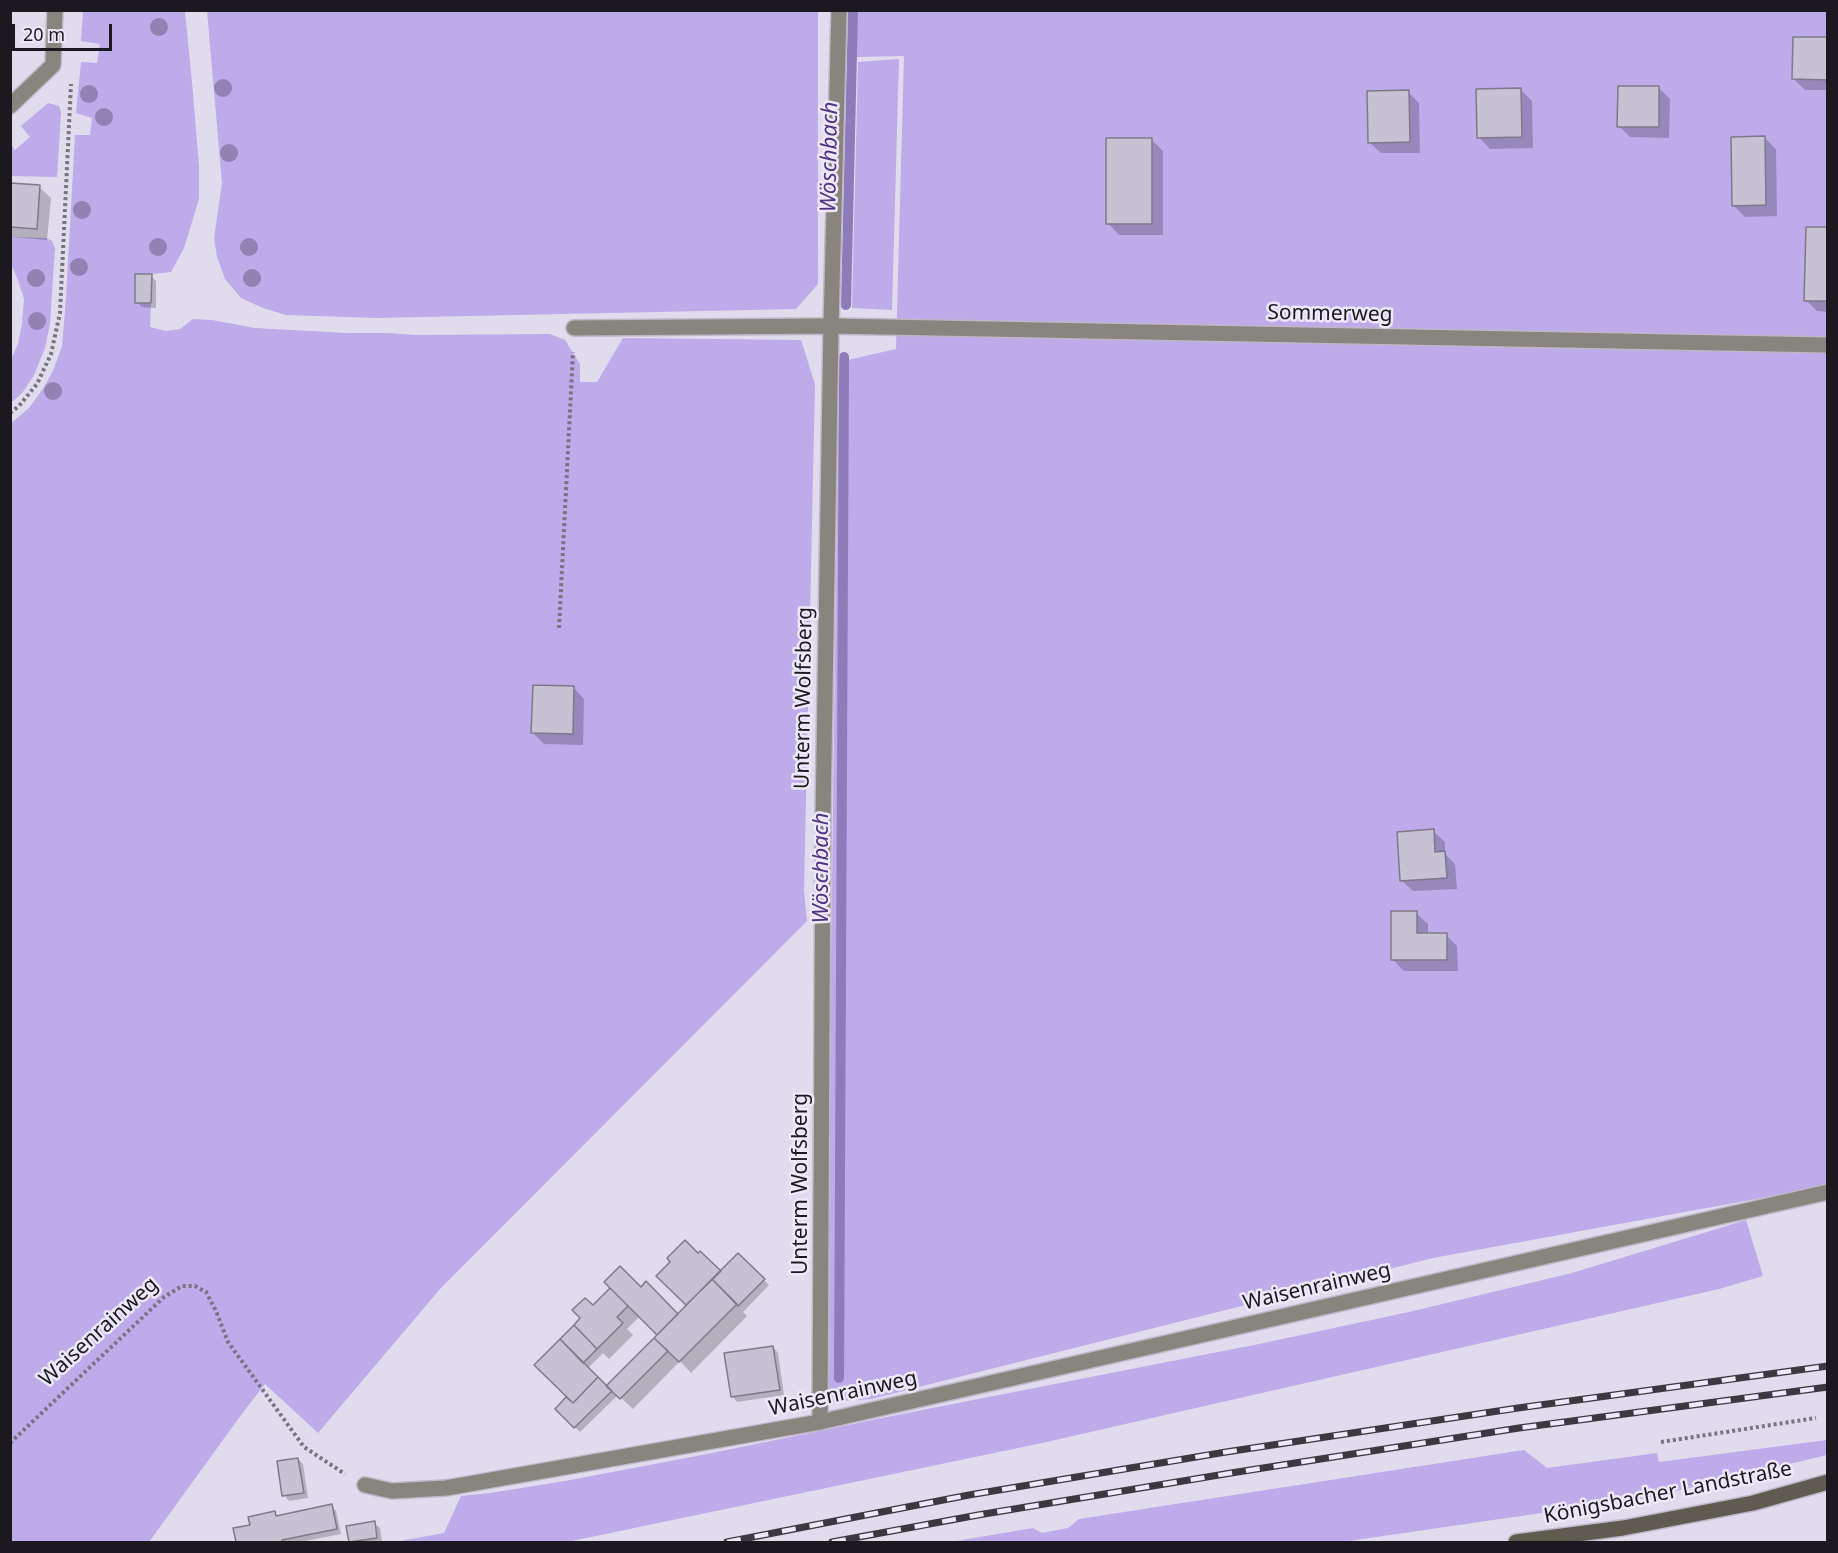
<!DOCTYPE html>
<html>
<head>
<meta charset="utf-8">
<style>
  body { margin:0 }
  #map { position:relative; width:1838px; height:1553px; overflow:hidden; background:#e0dbed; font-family:"Noto Sans",sans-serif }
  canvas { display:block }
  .frame { position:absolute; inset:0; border:12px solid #1b191f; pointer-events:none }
  .scale { position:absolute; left:12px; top:24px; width:100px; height:27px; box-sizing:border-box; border:3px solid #1b191f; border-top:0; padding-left:8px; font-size:18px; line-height:21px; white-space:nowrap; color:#1b191f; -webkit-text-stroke:4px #ede8fa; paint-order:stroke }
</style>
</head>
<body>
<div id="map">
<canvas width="1838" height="1553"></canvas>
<div class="frame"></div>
<div class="scale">20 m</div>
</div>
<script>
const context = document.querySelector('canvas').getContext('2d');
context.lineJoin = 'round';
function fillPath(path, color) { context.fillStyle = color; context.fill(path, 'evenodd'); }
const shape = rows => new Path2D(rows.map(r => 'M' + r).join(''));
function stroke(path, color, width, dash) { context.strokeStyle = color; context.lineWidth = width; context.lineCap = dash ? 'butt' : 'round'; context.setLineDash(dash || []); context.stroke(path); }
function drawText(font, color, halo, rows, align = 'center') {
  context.font = font + ' "Noto Sans",sans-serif'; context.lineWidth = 5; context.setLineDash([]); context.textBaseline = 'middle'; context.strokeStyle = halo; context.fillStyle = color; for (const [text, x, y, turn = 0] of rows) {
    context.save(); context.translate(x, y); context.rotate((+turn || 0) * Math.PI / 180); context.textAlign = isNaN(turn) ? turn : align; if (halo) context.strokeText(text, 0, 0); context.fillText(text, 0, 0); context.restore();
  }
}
const green = shape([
  [83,11,185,11,193,93,199,166,199,199,184,248,171,272,152,274,135,302,151,303,150,327,166,331,180,329,193,319,212,320,255,328,347,333,388,333,415,335,550,334,565,340,580,364,580,382,597,382,623,338,801,340,815,384,804,891,807,921,440,1289,318,1433,265,1384,244,1411,149,1542,11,1542,10,424,29,408,44,387,53,371,62,346,66,298,75,135,90,135,92,118,76,113,81,62,97,63,100,44,81,41],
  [207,11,818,11,818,284,796,309,376,318,286,315,263,308,241,298,225,279,217,257,214,238,222,183],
  [857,11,1827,11,1827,1186,1433,1258,871,1399,829,1402,830,1029,839,362,896,349,904,56,856,57],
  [899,59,892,310,852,308,858,62],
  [48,103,59,106,61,112,57,177,11,176,11,145,15,150,30,137,21,126],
  [11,237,46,238,52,241,55,248,50,324,45,348,34,375,23,392,11,403,11,359,18,344,22,324,24,299,18,280,11,264],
  [1746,1220,1763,1276,1719,1289,1042,1443,567,1542,394,1542,444,1533,461,1496,490,1493,565,1481,707,1454,902,1414,1259,1344,1409,1312,1572,1273],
  [1827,1440,1827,1455,1651,1497,1342,1542,950,1542,1033,1528,1042,1533,1068,1528,1079,1519,1524,1450,1547,1468,1657,1453,1659,1462]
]);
const shadow = shape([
  [1828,39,1828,90,1805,90,1794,79],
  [1658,87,1670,99,1669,138,1630,137,1619,126],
  [1521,90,1532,101,1533,148,1490,149,1479,137],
  [1408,92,1419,103,1420,153,1381,153,1369,142],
  [1765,138,1776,149,1777,216,1745,217,1733,205],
  [1151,139,1163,151,1163,235,1119,235,1108,223],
  [10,185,39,187,51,198,47,240,10,237],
  [1828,229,1828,312,1817,311,1806,300],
  [151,276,156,281,156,308,142,307,137,302],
  [573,687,584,699,583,745,544,744,533,733],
  [1433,831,1445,842,1445,854,1455,864,1457,889,1413,891,1401,880],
  [1416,913,1428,924,1428,935,1446,935,1457,946,1458,971,1404,971,1393,960],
  [738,1255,769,1285,743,1312,747,1316,691,1373,680,1361,633,1409,618,1395,580,1432,557,1409,575,1407,593,1307,641,1289,678,1316,688,1305,659,1276,721,1273],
  [640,1316,659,1335,607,1388,587,1369,603,1353,609,1359,633,1335,627,1329],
  [773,1347,778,1353,784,1395,737,1402,732,1396],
  [298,1459,303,1464,308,1498,289,1501,284,1495],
  [331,1506,336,1511,341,1534,300,1542,238,1542,235,1529,252,1526,274,1513,279,1517],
  [374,1523,380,1528,382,1542,351,1542,348,1527]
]);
const stream = shape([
  [846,305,853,10],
  [839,1378,844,357]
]);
const building = shape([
  [1793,37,1828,37,1828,80,1792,79,1793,37],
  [1618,86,1659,86,1659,127,1617,127,1618,86],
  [1521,88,1522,137,1477,138,1476,89,1521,88],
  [1409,90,1410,142,1368,143,1367,91,1409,90],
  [1765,136,1766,205,1732,206,1731,137,1765,136],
  [1106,138,1152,138,1152,224,1106,224,1106,138],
  [10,183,40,185,37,229,10,227,10,183],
  [1806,227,1828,227,1828,301,1804,301,1806,227],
  [135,274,152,274,151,303,135,303,135,274],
  [533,685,574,686,573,734,531,733,533,685],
  [1434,829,1435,852,1445,851,1447,878,1400,881,1397,832,1434,829],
  [1391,911,1417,911,1417,933,1447,933,1447,960,1391,960,1391,911],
  [685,1240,698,1253,700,1251,721,1271,686,1305,656,1276,670,1262,667,1258,685,1240],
  [738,1253,765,1279,738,1306,712,1279,738,1253],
  [620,1266,641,1287,646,1281,678,1314,657,1335,604,1282,620,1266],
  [712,1279,737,1304,679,1362,654,1338,712,1279],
  [610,1288,628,1306,617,1317,623,1323,597,1349,574,1325,580,1318,572,1310,585,1298,593,1305,610,1288],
  [574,1325,597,1349,583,1363,560,1339,574,1325],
  [654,1338,668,1351,620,1399,606,1386,654,1338],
  [560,1339,598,1377,573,1403,534,1365,560,1339],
  [773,1346,780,1390,731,1397,724,1353,773,1346],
  [598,1377,612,1391,574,1428,555,1409,566,1397,573,1403,598,1377],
  [298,1458,304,1493,282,1496,277,1461,298,1458],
  [332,1504,337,1529,282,1540,282,1542,236,1542,233,1528,250,1525,248,1517,275,1511,276,1516,332,1504],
  [375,1521,377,1538,349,1542,346,1526,375,1521]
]);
const path = shape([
  [10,413,19,406,37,384,51,354,60,313,71,84],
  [559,628,573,352],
  [1661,1442,1816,1418],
  [10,1443,164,1297,182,1286,195,1286,206,1292,216,1311,228,1342,304,1447,345,1474]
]);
const lane = shape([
  [10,106,53,65,55,10],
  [574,328,831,326,1828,345],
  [365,1485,392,1491,446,1488,820,1422,1828,1192]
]);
const street = shape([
  [820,1422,823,816,831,326,839,10]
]);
const secondary = shape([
  [1516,1542,1623,1528,1753,1503,1828,1482]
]);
const rail = shape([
  [727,1542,969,1495,1226,1452,1518,1408,1828,1366],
  [832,1542,978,1515,1231,1473,1519,1428,1828,1387]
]);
const trees = [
  [159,27],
  [223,88],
  [89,94],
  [104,117],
  [229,153],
  [82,210],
  [158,247],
  [249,247],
  [79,267],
  [36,278],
  [252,278],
  [37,321],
  [53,391]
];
const streetNames = [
  ["Sommerweg",1330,314,1],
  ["Unterm Wolfsberg",804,698,-89],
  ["Unterm Wolfsberg",801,1184,-90],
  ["Waisenrainweg",1317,1287,-13],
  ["Waisenrainweg",99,1332,-42],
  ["Waisenrainweg",843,1394,-12],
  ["Königsbacher Landstraße",1668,1493,-11]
];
const waterNames = [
  ["Wöschbach",830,157,-89],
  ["Wöschbach",822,868,-90]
];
fillPath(green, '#bdabea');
fillPath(shadow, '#0003');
stroke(stream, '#8e7bba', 10);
fillPath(building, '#c6c1d3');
stroke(building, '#7d7989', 1.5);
stroke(lane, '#bdb8c8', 18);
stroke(street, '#bdb8c8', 18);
stroke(secondary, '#bdb8c8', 18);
stroke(path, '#77747f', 4, [3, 3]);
stroke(lane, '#88857e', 15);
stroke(street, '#88857e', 15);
stroke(secondary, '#5f5b51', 15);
stroke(rail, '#3b3840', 7);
stroke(rail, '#ede8fa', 4.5, [14]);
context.fillStyle = '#9281b3';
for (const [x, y] of trees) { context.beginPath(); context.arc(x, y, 9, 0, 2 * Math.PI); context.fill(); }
drawText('21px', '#1b191f', '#ede8fa', streetNames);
drawText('italic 22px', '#4f3280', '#ede8fa', waterNames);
</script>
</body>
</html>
